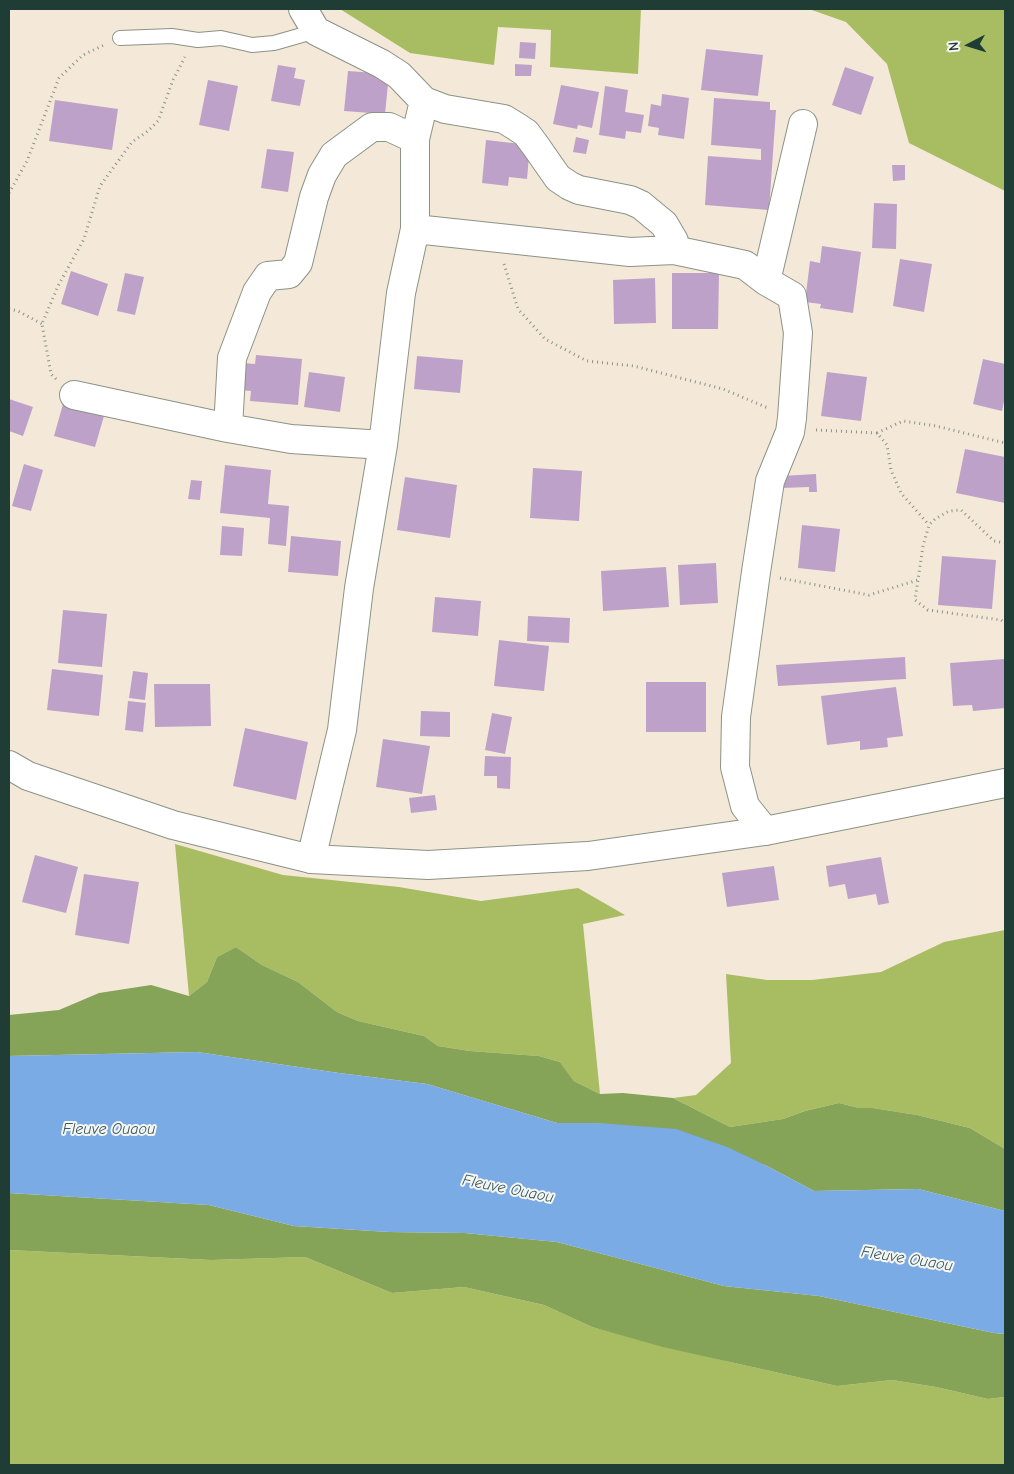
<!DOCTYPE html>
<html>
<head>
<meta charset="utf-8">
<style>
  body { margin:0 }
  #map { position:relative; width:1014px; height:1474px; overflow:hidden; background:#f4e9d8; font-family:"Comic Neue",sans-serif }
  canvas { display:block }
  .frame { position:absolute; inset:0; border:10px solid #1f3d34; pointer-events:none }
  .north { position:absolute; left:944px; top:20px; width:50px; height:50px; -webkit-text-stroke:4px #f6f6f2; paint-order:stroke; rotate:265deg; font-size:14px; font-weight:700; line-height:20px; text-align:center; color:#1f3d34 }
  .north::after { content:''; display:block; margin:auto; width:18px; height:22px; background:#1f3d34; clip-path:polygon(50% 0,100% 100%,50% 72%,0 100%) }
</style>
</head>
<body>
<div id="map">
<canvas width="1014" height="1474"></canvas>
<div class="frame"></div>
<div class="north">N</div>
</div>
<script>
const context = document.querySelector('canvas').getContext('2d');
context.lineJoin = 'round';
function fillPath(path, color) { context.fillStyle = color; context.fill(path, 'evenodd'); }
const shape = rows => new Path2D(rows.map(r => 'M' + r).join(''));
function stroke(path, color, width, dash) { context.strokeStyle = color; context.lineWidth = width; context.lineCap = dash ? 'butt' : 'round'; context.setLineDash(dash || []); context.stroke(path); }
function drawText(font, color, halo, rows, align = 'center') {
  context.font = font + ' "Comic Neue",sans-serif'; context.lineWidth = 4; context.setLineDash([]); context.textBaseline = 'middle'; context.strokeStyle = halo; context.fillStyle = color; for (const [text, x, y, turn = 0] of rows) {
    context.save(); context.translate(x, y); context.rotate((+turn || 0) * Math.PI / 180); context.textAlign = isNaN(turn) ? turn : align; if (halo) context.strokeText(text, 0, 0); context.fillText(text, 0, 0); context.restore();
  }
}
const green = shape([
  [340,9,641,9,638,74,550,67,551,30,498,27,494,65,410,53],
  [809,9,1005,9,1005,191,909,143,887,64,846,22],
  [175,844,283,875,399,887,481,901,578,888,625,915,583,924,600,1094,574,1081,560,1062,539,1056,470,1051,438,1046,424,1036,358,1021,337,1012,298,982,262,965,236,947,217,957,207,982,189,996],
  [1005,930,1005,1149,970,1128,917,1115,873,1108,859,1108,839,1103,805,1111,783,1119,730,1127,673,1098,696,1095,731,1063,726,974,767,980,812,980,881,972,944,942],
  [9,1250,211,1260,305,1257,392,1293,464,1287,544,1305,592,1327,730,1362,837,1386,892,1380,936,1387,988,1399,1005,1397,1005,1465,9,1465]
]);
const forest = shape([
  [236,947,262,965,298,982,337,1012,358,1021,424,1036,438,1046,470,1051,539,1056,560,1062,574,1081,600,1094,623,1093,673,1098,730,1127,783,1119,805,1111,839,1103,859,1108,873,1108,917,1115,970,1128,1005,1149,1005,1211,918,1189,814,1191,765,1165,598,1123,557,1123,427,1084,339,1073,197,1052,9,1056,9,1015,59,1010,99,993,151,985,189,996,207,982,217,957],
  [9,1193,209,1205,294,1226,389,1232,465,1233,557,1242,724,1286,819,1296,994,1333,1005,1334,1005,1397,988,1399,936,1387,892,1380,837,1386,663,1347,592,1327,544,1305,464,1287,392,1293,305,1257,211,1260,9,1250]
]);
const water = shape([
  [197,1052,339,1073,427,1084,557,1123,598,1123,676,1129,727,1147,765,1165,814,1191,918,1189,1005,1211,1005,1334,994,1333,819,1296,724,1286,557,1242,465,1233,389,1232,294,1226,209,1205,9,1193,9,1056]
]);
const building = shape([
  [520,42,536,43,535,59,519,58],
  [706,49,763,55,758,96,701,90],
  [515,64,532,65,531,76,515,76],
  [278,65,296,68,294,78,305,80,300,106,271,101],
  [845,67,874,77,861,115,832,105],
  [348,71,389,74,385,114,344,111],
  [208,80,238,86,229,131,199,125],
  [561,85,599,92,592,128,578,125,577,129,553,124],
  [605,86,628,90,625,112,644,115,641,133,626,131,625,139,599,135],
  [662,94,689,98,684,139,658,135,659,128,648,126,651,104,661,106],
  [714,98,770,102,770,110,776,110,769,210,705,205,708,156,761,160,761,149,711,145],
  [55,100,118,109,112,150,49,141],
  [576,137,589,140,586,154,573,152],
  [486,140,530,145,527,179,509,177,508,186,482,183],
  [267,149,294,152,288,192,261,188],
  [892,165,905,165,905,180,893,181],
  [874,203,897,204,896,249,872,248],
  [822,246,861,252,853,313,820,308,821,304,805,302,810,261,820,263],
  [900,259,932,264,924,312,893,306],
  [71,271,108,284,98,316,61,304],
  [125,273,144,277,135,315,117,311],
  [672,273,719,273,718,329,672,329],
  [655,278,656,323,614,324,613,280],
  [256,355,302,359,298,405,250,401,251,391,241,390,243,363,255,364],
  [417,356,463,360,460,393,414,389],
  [983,359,1005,364,1005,396,1002,411,973,404],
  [309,372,345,377,340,412,304,407],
  [827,372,867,377,861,421,821,416],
  [65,397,106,409,95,447,54,436],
  [9,399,33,407,23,436,9,431],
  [965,449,1005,457,1005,503,956,493],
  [24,464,43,470,31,511,12,506],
  [225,465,271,470,268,504,289,506,286,546,268,544,270,518,220,513],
  [533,468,582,471,579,521,530,518],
  [816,474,817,492,809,492,809,487,782,488,782,476],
  [405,477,457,485,450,538,397,530],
  [191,480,202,481,200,500,188,499],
  [802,525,840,529,835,572,798,568],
  [222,526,244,528,242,556,220,555],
  [291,536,341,541,338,576,288,572],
  [942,556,996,560,992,609,938,605],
  [716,563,718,603,680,605,678,565],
  [666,567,669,607,603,611,601,571],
  [435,597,481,601,478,636,432,632],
  [63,610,107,614,102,667,58,663],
  [528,616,570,618,569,643,527,641],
  [499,640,549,646,544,691,494,686],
  [905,657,906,679,778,686,776,665],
  [1005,659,1005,708,973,711,972,705,953,706,950,663],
  [52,669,103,675,99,716,47,710],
  [133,671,148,673,145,700,129,698],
  [646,682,706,682,706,732,646,732],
  [154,684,210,684,211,726,155,727],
  [896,687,903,736,887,738,888,747,860,750,860,741,827,745,821,696],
  [128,701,146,703,143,732,125,730],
  [421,711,450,712,450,737,420,736],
  [492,713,512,717,505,754,485,750],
  [245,728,308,742,296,800,233,786],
  [383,739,430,746,422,794,376,787],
  [485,756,511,757,510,789,497,788,497,776,484,776],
  [435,795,437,810,411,813,409,798],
  [35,855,78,867,66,913,22,902],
  [881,857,889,903,878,905,876,894,848,899,845,884,829,887,826,866],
  [774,866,779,900,727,907,722,873],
  [84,874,139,882,129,944,75,935]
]);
const path = shape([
  [9,193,27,161,59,78,83,55,104,45],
  [504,264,518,309,545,339,587,361,634,366,723,389,768,408],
  [9,309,18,311,42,324],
  [56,379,51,374,42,324,58,286,84,239,100,186,132,142,148,131,158,121,173,80,185,57],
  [816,430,877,433,887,445,891,470,901,493,929,525],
  [877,433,903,421,936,426,1005,443],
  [1005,543,994,541,961,510,949,511,935,519,929,525,923,546,915,600,928,610,1001,620,1005,623],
  [780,578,869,595,918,580]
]);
const service = shape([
  [120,38,172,36,198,40,221,38,252,45,274,43,316,31]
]);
const minor = shape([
  [303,9,316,31,382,64,399,75,424,101,415,139,415,229,630,252,674,250,745,265,766,281,792,296,798,333,792,418,790,432,770,481,756,572,736,717,735,767,745,806,765,831],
  [424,101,445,109,504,119,517,127,526,133,535,145,558,178,570,186,579,190,630,200,641,205,664,224,674,241,674,250],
  [766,281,803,124],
  [74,395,228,428,291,439,383,445],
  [228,428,232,358,257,292,268,276,289,274,298,263,314,197,322,175,334,155,372,127,389,127,415,139],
  [311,859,342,730,359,588,383,445,401,293,415,229]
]);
const trunk = shape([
  [9,765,28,776,173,825,311,859,428,865,588,856,765,831,1005,783]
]);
const waterNames = [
  ["Fleuve Ouaou",109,1129],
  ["Fleuve Ouaou",508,1189,11],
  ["Fleuve Ouaou",907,1259,9]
];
fillPath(green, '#a8bd62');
fillPath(forest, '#86a458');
fillPath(water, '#7aabe5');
fillPath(building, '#bda1c8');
stroke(service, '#8a9386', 16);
stroke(minor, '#8a9386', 30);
stroke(trunk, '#8a9386', 30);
stroke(path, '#8a9386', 3, [1, 4]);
stroke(service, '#fff', 14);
stroke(minor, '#fff', 28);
stroke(trunk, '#fff', 28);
drawText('italic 16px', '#365860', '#f6f6f2', waterNames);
</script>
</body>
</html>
